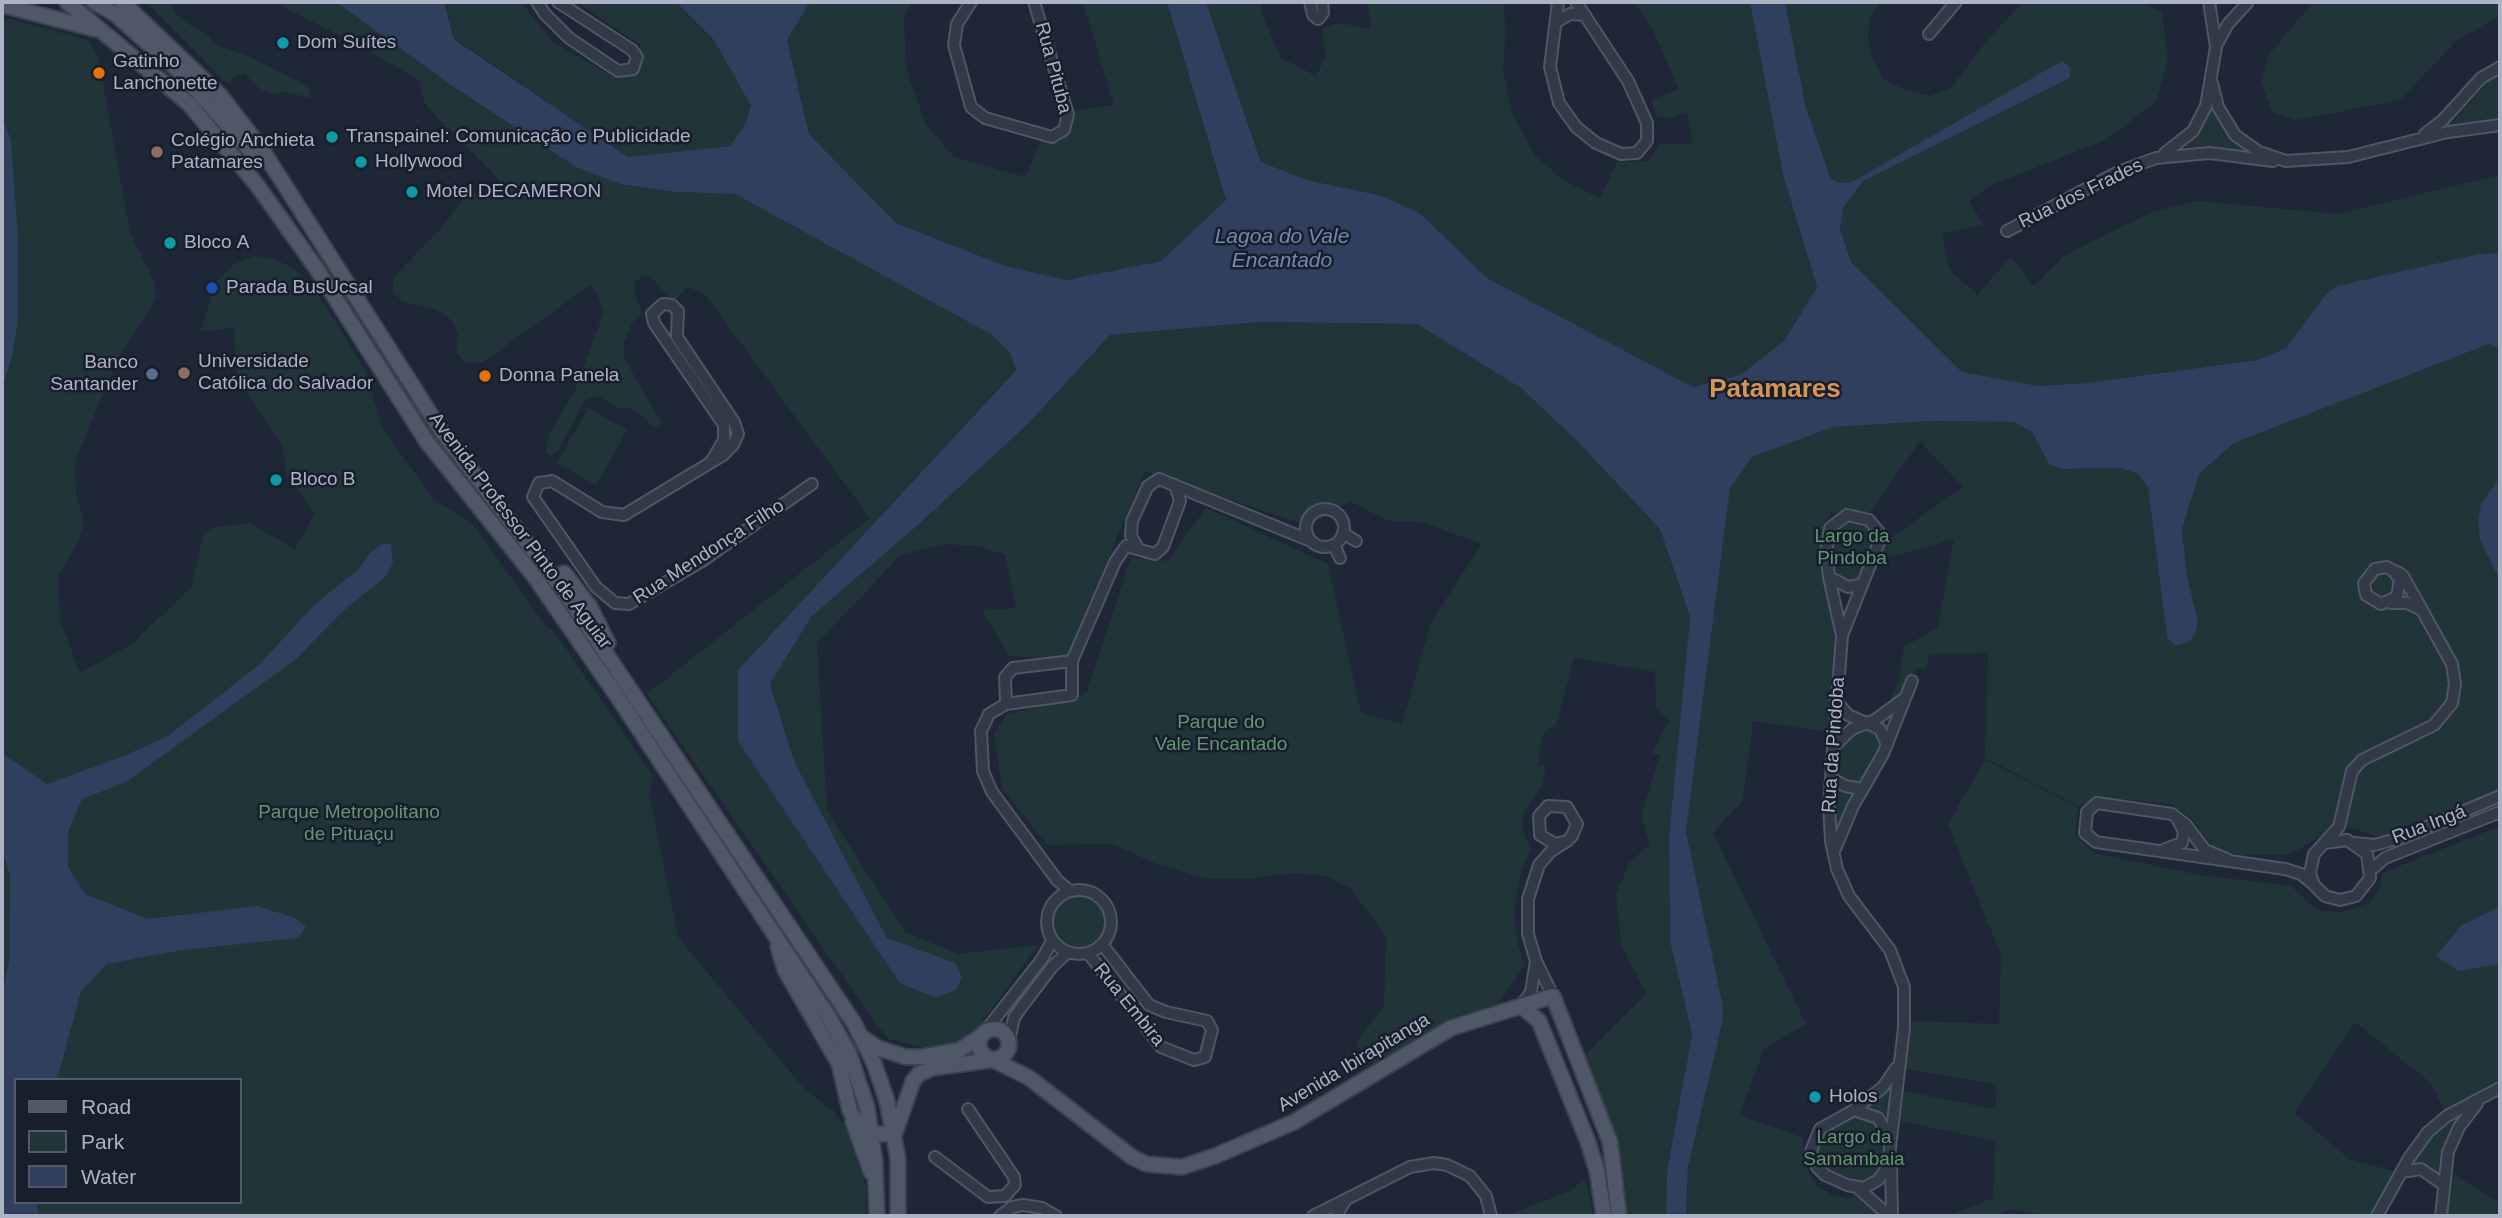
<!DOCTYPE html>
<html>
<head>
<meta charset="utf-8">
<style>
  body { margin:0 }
  #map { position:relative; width:2502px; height:1218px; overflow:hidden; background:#1e2736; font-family:Arial,sans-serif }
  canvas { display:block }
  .frame { position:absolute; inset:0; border:4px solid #abb3c4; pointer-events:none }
  .legend { position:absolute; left:14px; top:1078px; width:228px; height:126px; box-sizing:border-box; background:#181e2b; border:2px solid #535a68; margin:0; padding:9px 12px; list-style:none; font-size:21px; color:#abb3c4 }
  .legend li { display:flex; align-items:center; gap:14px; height:35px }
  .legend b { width:35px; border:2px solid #535a68 }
</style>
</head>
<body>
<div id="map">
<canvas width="2502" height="1218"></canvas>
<div class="frame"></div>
<ul class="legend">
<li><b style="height:9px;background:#4f5867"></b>Road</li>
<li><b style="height:19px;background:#213539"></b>Park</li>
<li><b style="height:19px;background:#2f3f5d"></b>Water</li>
</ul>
</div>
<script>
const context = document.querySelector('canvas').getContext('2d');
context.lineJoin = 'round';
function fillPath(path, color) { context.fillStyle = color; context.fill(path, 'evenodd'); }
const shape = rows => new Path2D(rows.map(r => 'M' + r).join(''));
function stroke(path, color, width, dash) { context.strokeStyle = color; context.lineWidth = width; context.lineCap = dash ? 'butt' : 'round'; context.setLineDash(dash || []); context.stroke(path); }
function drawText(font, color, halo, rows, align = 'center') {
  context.font = font + ' Arial,sans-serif'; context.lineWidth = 5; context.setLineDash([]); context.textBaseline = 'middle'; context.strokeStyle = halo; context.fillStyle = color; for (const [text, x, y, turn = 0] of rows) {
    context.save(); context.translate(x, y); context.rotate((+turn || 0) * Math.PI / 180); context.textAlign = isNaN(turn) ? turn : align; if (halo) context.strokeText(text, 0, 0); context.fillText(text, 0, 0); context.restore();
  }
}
const green = shape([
  [146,2,171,2,174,12,188,24,207,34,215,45,244,54,301,83,310,89,311,98,285,92,271,94,261,90,244,73,233,78,230,84,225,82],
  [273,2,336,2,455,88,576,167,620,184,674,192,735,194,992,335,1010,353,1016,369,738,670,900,983,955,964,887,938,794,761,770,684,811,617,918,525,1027,425,1110,335,1260,322,1417,324,1521,388,1577,441,1660,529,1690,617,1669,836,1670,941,1692,1034,1667,1171,1666,1216,1623,1216,1608,1129,1585,1055,1647,994,1621,945,1616,895,1629,863,1650,844,1641,816,1660,755,1652,753,1670,719,1656,709,1655,672,1574,658,1556,725,1543,733,1538,764,1546,767,1540,790,1525,810,1522,821,1524,834,1531,849,1520,874,1514,913,1518,946,1525,965,1495,1008,1459,1015,1373,1065,1356,1043,1384,1006,1386,936,1350,888,1326,876,1293,873,1246,879,1208,879,1154,863,1113,844,1047,845,1002,788,994,733,1007,714,1076,699,1087,691,1131,557,1168,561,1206,508,1328,564,1361,713,1402,724,1431,622,1482,544,1422,522,1389,521,1350,501,1309,526,1145,471,1066,659,1009,656,982,610,1016,608,1005,555,978,546,945,544,901,555,817,643,827,811,905,932,958,954,1038,945,975,1032,963,1043,928,1049,889,1039,876,1024,647,694,870,518,704,293,688,287,675,300,668,297,650,276,643,275,635,282,634,293,642,311,631,325,624,342,624,358,661,422,658,427,653,426,631,408,619,408,601,396,586,399,558,451,552,455,546,452,549,434,574,393,604,312,596,291,590,285,483,362,466,363,456,353,458,335,453,321,437,310,404,302,393,293,393,278,440,230,470,190,482,197,499,180,432,112,425,103,419,80,353,42],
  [444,2,521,2,554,43,617,79,638,71,640,45,577,2,676,2,714,40,751,106,745,124,730,146,628,157,454,38],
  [810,2,913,2,904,17,906,68,925,123,954,157,1026,177,1040,141,1062,141,1072,129,1075,110,1114,105,1083,2,1167,2,1226,200,1161,261,1066,280,1003,265,896,223,809,134,787,40],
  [1206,2,1262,2,1262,14,1281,58,1316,76,1326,56,1322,29,1340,23,1371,29,1367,2,1503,2,1506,31,1503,68,1511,111,1535,156,1565,181,1600,198,1617,162,1647,161,1660,145,1693,143,1687,112,1669,118,1657,117,1651,100,1679,89,1652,28,1634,2,1750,2,1783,175,1817,287,1784,341,1740,375,1693,387,1487,278,1421,214,1383,196,1307,180,1261,162],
  [1785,2,1881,2,1870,18,1868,38,1872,57,1883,79,1905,90,1930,96,1951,88,1985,43,2022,2,2142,2,2162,12,2168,59,2156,102,2105,140,1989,186,1969,201,1984,225,1942,233,1949,269,1977,295,2011,257,2033,286,2064,256,2115,230,2155,211,2197,201,2338,214,2500,175,2500,253,2479,254,2326,294,2286,348,2257,360,2087,383,2038,386,1962,372,1851,262,1840,228,1843,208,1863,181,2070,78,2071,68,1852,182,1841,183,1831,179,1806,108],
  [2313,2,2500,2,2500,16,2457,40,2400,100,2296,120,2272,112,2261,81,2268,56],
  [2,17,88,40,98,56,130,233,154,281,156,299,118,358,75,461,76,493,84,524,79,540,58,576,60,620,80,673,132,644,191,587,204,533,212,528,249,523,295,549,315,513,287,475,282,444,237,378,234,328,201,331,215,282,234,264,255,256,274,259,293,268,308,282,332,316,366,372,382,428,435,501,471,522,545,625,553,630,653,776,649,793,678,937,803,1087,836,1114,845,1127,866,1187,865,1216,2,1216],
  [16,1080,240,1080,240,1202,16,1202],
  [2500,73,2500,119,2451,124,2489,80],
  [2212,108,2227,134,2245,151,2186,147,2202,129],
  [2489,344,2500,349,2500,477,2481,503,2480,540,2500,581,2500,791,2389,833,2378,836,2352,828,2334,828,2289,855,2240,855,2213,846,2192,819,2171,804,2109,798,2097,798,2079,806,1985,758,1988,653,1930,654,1926,668,1915,669,1903,692,1891,701,1891,698,1899,680,1904,647,1938,627,1954,539,1880,560,1888,540,1963,487,1920,441,1867,516,1852,512,1831,513,1824,523,1820,545,1836,648,1831,675,1829,732,1753,721,1743,800,1713,833,1806,1024,1764,1049,1739,1115,1803,1138,1803,1158,1809,1174,1817,1185,1830,1194,1846,1198,1858,1196,1880,1216,1686,1216,1688,1167,1722,1024,1686,832,1730,487,1752,457,1832,427,1933,421,2014,422,2032,432,2050,464,2061,469,2121,468,2138,474,2148,487,2167,638,2176,646,2189,641,2196,632,2198,622,2187,575,2182,528,2199,474,2234,443],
  [588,408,627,430,596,485,557,463],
  [1850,519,1859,519,1871,528,1875,544,1860,579,1849,582,1837,577,1833,569,1832,549,1836,529],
  [1867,728,1881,735,1881,748,1834,842,1832,807,1837,754,1849,736],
  [1985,760,2078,807,2075,835,2093,853,2200,875,2291,886,2317,910,2338,913,2369,903,2380,889,2382,873,2500,826,2500,906,2462,925,2459,971,2500,964,2500,1080,2445,1112,2431,1083,2355,1022,2294,1112,2349,1159,2394,1171,2373,1216,2046,1216,2009,1209,1995,1216,1948,1216,1993,1198,1995,1141,1896,1120,1898,1090,1995,1109,1997,1084,1899,1068,1911,1021,1999,1024,2001,955,1948,824],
  '1052 922a27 27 0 1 1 54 0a27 27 0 1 1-54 0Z',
  [1892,1081,1889,1093,1888,1122,1867,1106],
  [2468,1110,2441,1177,2436,1171,2424,1165,2407,1166,2436,1130],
  [1855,1116,1870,1118,1878,1125,1887,1143,1880,1171,1858,1184,1840,1179,1817,1163,1816,1147,1822,1134],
  [2453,1174,2500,1203,2500,1216,2447,1216],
  [1586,1179,1593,1216,1505,1216,1568,1192]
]);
const water = shape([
  [336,2,444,2,454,39,628,157,730,146,745,124,751,106,714,40,676,2,810,2,787,40,809,134,896,223,1003,265,1066,280,1161,261,1226,200,1167,2,1206,2,1261,162,1307,180,1383,196,1421,214,1487,278,1693,387,1740,375,1784,341,1817,287,1783,175,1750,2,1785,2,1806,108,1831,179,1841,183,1852,182,2062,61,2071,68,2070,78,1863,181,1843,208,1840,228,1851,262,1962,372,2038,386,2087,383,2257,360,2286,348,2326,294,2337,286,2479,254,2500,253,2500,349,2489,344,2234,443,2199,474,2182,529,2187,575,2198,622,2196,632,2189,642,2176,646,2167,638,2148,487,2138,474,2121,468,2061,469,2049,464,2032,432,2014,422,1933,421,1833,427,1752,457,1730,488,1686,832,1723,1007,1722,1024,1688,1167,1686,1216,1666,1216,1667,1171,1692,1034,1670,941,1669,836,1690,617,1660,529,1577,441,1521,388,1417,324,1260,322,1110,335,1027,425,918,525,811,617,770,684,794,761,887,938,955,963,962,977,957,989,936,998,900,983,738,741,738,670,1016,370,1010,353,992,335,735,194,674,192,620,184,576,167,455,88],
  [2,117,11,140,18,239,18,322,12,356,2,388],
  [2500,477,2500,581,2480,540,2478,522,2481,503],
  [381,544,391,544,393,563,386,576,342,612,296,659,126,782,82,799,68,832,68,867,85,894,148,919,257,906,295,918,306,927,298,938,182,950,107,964,81,991,57,1080,16,1080,16,1202,36,1202,39,1216,2,1216,2,993,9,963,10,875,2,849,2,753,47,784,124,756,168,736,260,664,315,604,359,569,370,553],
  [2500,906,2500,964,2459,971,2436,956,2462,925]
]);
const minor = shape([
  [537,2,545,14,569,38,618,71,633,69,637,57,632,50,558,2],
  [971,2,957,24,954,45,971,107,985,118,1052,137,1064,130,1068,114,1034,2],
  [1310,2,1313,15,1318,19,1323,13,1322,2],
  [1558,2,1550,67,1559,103,1576,127,1596,143,1621,154,1637,153,1647,141,1647,123,1628,81,1576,2],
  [1558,21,1570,14,1585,15],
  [1929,34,1956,2],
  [2217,44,2228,24,2248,2],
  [2212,83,2218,107,2235,135,2259,152,2286,161,2348,157,2448,132,2500,125],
  [2425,134,2443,120,2481,78,2500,67],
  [2165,153,2193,131,2206,106,2216,47,2209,2],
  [2007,231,2118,172,2156,158,2210,153,2273,161],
  [712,460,724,440,724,425,654,323,652,314,663,304,672,305,678,311,677,337,734,422,738,434,733,445,723,455,624,515,602,512,552,481,539,483,533,497,596,587,615,603,629,604,702,561,812,484],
  '1306 528a19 19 0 1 1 38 0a19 19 0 1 1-38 0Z',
  [1343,533,1356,541],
  [1334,545,1340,558],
  [1138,548,1131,536,1132,521,1148,486,1159,479,1311,541],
  [1829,577,1842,636,1829,804,1831,841,1837,869,1849,896,1890,950,1904,987,1904,1028,1891,1139],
  [2390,603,2407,603,2420,609],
  [1843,633,1880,540,1879,532,1869,520,1847,515,1830,528,1826,552,1829,577,1848,587,1860,585],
  [1836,701,1848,715,1880,729,1887,745],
  [1006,704,1005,677,1013,668,1072,661],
  [1833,747,1852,729,1875,720,1905,698],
  [1831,778,1845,786,1862,789],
  [2325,843,2347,840,2367,854,2370,878,2356,896,2340,900,2325,896,2314,885,2310,873,2314,854,2339,827,2352,771,2362,760,2434,725,2452,703,2455,684,2452,664,2403,576,2399,573,2392,570,2387,567,2375,569,2364,583,2366,595,2381,604,2397,597,2400,579,2392,570],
  [2355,843,2374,845,2403,837,2500,796],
  [1835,849,1853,806,1883,754,1912,681],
  [2165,849,2182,843,2184,832,2178,820],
  [2229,860,2205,850,2186,825,2172,814,2097,803,2087,812,2085,833,2096,842,2285,869,2301,874,2312,883],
  [2371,870,2385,858,2500,812],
  '1047 922a32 32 0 1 1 64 0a32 32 0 1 1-64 0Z',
  [1070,891,1057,880,992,792,983,771,981,731,989,714,1006,704,1072,695,1072,661,1115,562,1126,546,1155,554,1163,547,1180,501,1175,485],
  [1088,953,1161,1047,1194,1060,1205,1057,1212,1030,1207,1021,1166,1012,1149,1005,1102,944],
  [1553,996,1536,961,1528,934,1528,899,1539,865,1551,851,1567,841,1572,836,1577,824,1567,807,1548,806,1539,816,1540,835,1555,844,1567,841],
  [1521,1006,1531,992,1536,961],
  [983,1034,1042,959,1052,941],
  [1009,1041,1014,1018,1020,1009,1052,967,1068,952],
  [1854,1110,1878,1118,1891,1139,1888,1167,1878,1180,1864,1188,1847,1185,1825,1175,1817,1167,1811,1151,1820,1129,1854,1110],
  [1854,1110,1883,1087,1896,1068],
  [935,1157,988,1197,1005,1196,1015,1185,1014,1177,968,1109],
  [1891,1163,1892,1216],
  [2401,1172,2421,1169,2444,1185],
  [1858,1188,1889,1216],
  [1000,1216,1012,1207,1023,1205,1042,1208,1056,1216],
  [1313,1216,1410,1167,1434,1163,1447,1165,1470,1176,1486,1196,1491,1216],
  [1336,1216,1345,1201],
  [2377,1216,2409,1158,2428,1132,2447,1116,2500,1088],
  [2441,1216,2448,1152,2459,1127,2477,1104]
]);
const major = shape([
  [67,2,189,104,257,185,316,268,427,442,534,576,617,696,827,1014,849,1053,867,1107,875,1162,877,1216],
  [94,2,115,14,180,72,259,160],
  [122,2,220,95,261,148,442,432,564,591,854,1023,874,1063,887,1101,898,1159,898,1216],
  [2,5,95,29],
  [564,573,590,607,608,643],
  [778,947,785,970,839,1064,850,1111,856,1121,861,1128,872,1134,894,1134],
  [1521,1006,1539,1021,1588,1142,1597,1171,1604,1216],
  '979 1044a15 15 0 1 1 30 0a15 15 0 1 1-30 0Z',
  [863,1038,878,1048,906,1057,921,1057,960,1050,981,1036],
  [993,1060,1028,1077,1132,1157,1146,1164,1182,1167,1215,1156,1294,1122,1451,1028,1553,996,1610,1142,1619,1216],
  [853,1122,871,1172],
  [895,1133,913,1081,919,1074,932,1068,992,1060]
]);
const markers = [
  [283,43,7,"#0f9aa8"],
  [99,73,7,"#e8710a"],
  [332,137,7,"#0f9aa8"],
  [157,152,7,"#8d6e63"],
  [361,162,7,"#0f9aa8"],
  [412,192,7,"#0f9aa8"],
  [170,243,7,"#0f9aa8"],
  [212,288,7,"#1a4fb4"],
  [184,373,7,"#8d6e63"],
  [152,374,7,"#5c6f8a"],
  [485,376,7,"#e8710a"],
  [276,480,7,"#0f9aa8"],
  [1815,1097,7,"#0f9aa8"]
];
const poiNames = [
  ["Dom Suítes",297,43],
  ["Gatinho",113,62],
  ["Lanchonette",113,84],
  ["Transpainel: Comunicação e Publicidade",346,137],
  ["Colégio Anchieta",171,141],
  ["Patamares",171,163],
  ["Hollywood",375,162],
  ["Motel DECAMERON",426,192],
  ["Bloco A",184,243],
  ["Parada BusUcsal",226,288],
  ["Universidade",198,362],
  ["Católica do Salvador",198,384],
  ["Banco",138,363,"right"],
  ["Santander",138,385,"right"],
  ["Donna Panela",499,376],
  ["Bloco B",290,480],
  ["Holos",1829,1097]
];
const streetNames = [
  ["Rua Pituba",1053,68,75],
  ["Rua dos Frades",2081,194,-26],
  ["Avenida Professor Pinto de Aguiar",520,531,53],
  ["Rua Mendonça Filho",709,552,-33],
  ["Rua da Pindoba",1834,745,-86],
  ["Rua Ingá",2429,825,-21],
  ["Rua Embira",1129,1005,51],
  ["Avenida Ibirapitanga",1354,1063,-31]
];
const parkNames = [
  ["Largo da",1852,537],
  ["Pindoba",1852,559],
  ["Parque do",1221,723],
  ["Vale Encantado",1221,745],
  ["Parque Metropolitano",349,813],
  ["de Pituaçu",349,835],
  ["Largo da",1854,1138],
  ["Samambaia",1854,1160]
];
const waterNames = [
  ["Lagoa do Vale",1282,237],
  ["Encantado",1282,261]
];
const districtNames = [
  ["Patamares",1775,390]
];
fillPath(green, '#213539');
fillPath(water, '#2f3f5d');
stroke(minor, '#4f5665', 14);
stroke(major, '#3b4250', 18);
stroke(minor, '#323947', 10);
stroke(major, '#4f5867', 14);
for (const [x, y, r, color] of markers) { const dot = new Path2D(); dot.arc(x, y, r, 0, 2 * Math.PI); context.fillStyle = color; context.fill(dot); stroke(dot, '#181e2b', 2.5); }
drawText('19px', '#abb3c4', '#181e2b', poiNames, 'left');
drawText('19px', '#abb3c4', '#181e2b', streetNames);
drawText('19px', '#639572', '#181e2b', parkNames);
drawText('italic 21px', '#7288ae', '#181e2b', waterNames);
drawText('bold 26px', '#d79554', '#181e2b', districtNames);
</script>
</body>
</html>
